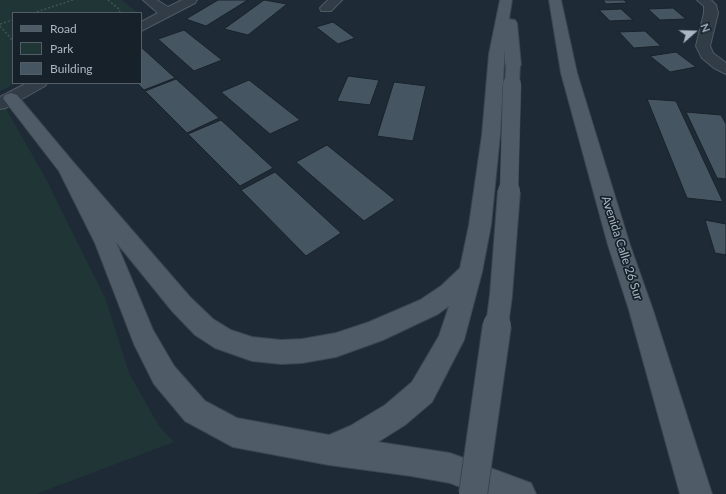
<!DOCTYPE html>
<html>
<head>
<meta charset="utf-8">
<style>
  body { margin:0 }
  #map { position:relative; width:726px; height:494px; overflow:hidden; background:#1e2a35; font-family:Lato,sans-serif }
  canvas { display:block }
  .legend { position:absolute; left:12px; top:12px; width:130px; height:72px; box-sizing:border-box; background:#17212a; border:1px solid #525d67; margin:0; padding:5px 7px; list-style:none; font-size:12px; color:#abb7c3 }
  .legend li { display:flex; align-items:center; gap:8px; height:20px }
  .legend b { width:20px; border:1px solid #525d67 }
  .north { position:absolute; left:674px; top:12px; width:40px; height:40px; -webkit-text-stroke:3px #17212a; paint-order:stroke; rotate:70deg; font-size:11px; font-weight:700; line-height:16px; text-align:center; color:#abb7c3 }
  .north::after { content:''; display:block; margin:auto; width:14px; height:18px; background:#abb7c3; clip-path:polygon(50% 0,100% 100%,50% 72%,0 100%) }
</style>
</head>
<body>
<div id="map">
<canvas width="726" height="494"></canvas>
<ul class="legend">
<li><b style="height:5px;background:#4f5b66"></b>Road</li>
<li><b style="height:11px;background:#203636"></b>Park</li>
<li><b style="height:11px;background:#465562"></b>Building</li>
</ul>
<div class="north">N</div>
</div>
<script>
const context = document.querySelector('canvas').getContext('2d');
context.lineJoin = 'round';
function fillPath(path, color) { context.fillStyle = color; context.fill(path, 'evenodd'); }
const shape = rows => new Path2D(rows.map(r => 'M' + r).join(''));
function stroke(path, color, width, dash) { context.strokeStyle = color; context.lineWidth = width; context.lineCap = dash ? 'butt' : 'round'; context.setLineDash(dash || []); context.stroke(path); }
function drawText(font, color, halo, rows, align = 'center') {
  context.font = font + ' Lato,sans-serif'; context.lineWidth = 3.5; context.setLineDash([]); context.textBaseline = 'middle'; context.strokeStyle = halo; context.fillStyle = color; for (const [text, x, y, turn = 0] of rows) {
    context.save(); context.translate(x, y); context.rotate((+turn || 0) * Math.PI / 180); context.textAlign = isNaN(turn) ? turn : align; if (halo) context.strokeText(text, 0, 0); context.fillText(text, 0, 0); context.restore();
  }
}
const green = shape([
  [0,0,122,0,138,13,13,13,13,83,16,83,0,91],
  [5,107,45,177,106,300,129,373,159,426,174,442,36,494,0,494,0,110]
]);
const building = shape([
  [218,0,248,0,206,26,186,19,218,0],
  [264,0,287,4,248,35,224,29,264,0],
  [603,0,624,0,627,3,606,4,603,0],
  [673,8,686,19,660,20,648,9,673,8],
  [621,9,633,20,610,21,599,10,621,9],
  [333,22,355,38,338,44,316,27,333,22],
  [184,30,222,60,194,71,158,39,184,30],
  [645,31,661,46,634,48,619,32,645,31],
  [141,47,175,78,144,90,137,83,141,83,141,47],
  [676,52,696,67,670,72,650,56,676,52],
  [348,76,379,80,370,105,337,101,348,76],
  [176,79,219,118,187,133,145,91,176,79],
  [249,80,300,120,270,134,221,92,249,80],
  [394,82,426,86,413,141,377,136,394,82],
  [647,99,676,101,723,202,687,198,647,99],
  [686,112,721,115,726,124,726,179,717,178,686,112],
  [221,120,273,168,240,186,188,134,221,120],
  [327,145,395,200,364,221,296,162,327,145],
  [275,172,341,233,306,256,241,190,275,172],
  [705,220,726,224,726,255,715,253,705,220]
]);
const path = shape([
  [108,0,119,9,120,13],
  [33,13,73,0],
  [0,24,13,20],
  [0,26,13,41]
]);
const minor = shape([
  [143,0,157,0,168,7,182,0,197,0,195,3,141,31,141,22,158,13,143,0],
  [328,0,342,0,331,11,321,11,320,8,328,0],
  [697,0,711,0,716,5,718,13,710,46,713,53,726,63,726,74,714,68,702,58,696,46,704,13,704,6,697,0],
  [27,83,47,83,45,86,6,108,0,109,0,97,27,83]
]);
const major = shape([
  [500,0,512,0,509,19,515,20,517,23,521,65,518,68,513,70,508,68,505,65,505,47,500,135,491,225,482,272,464,340,432,402,405,425,378,442,450,453,531,483,536,494,478,494,450,483,411,476,329,465,233,447,185,421,154,384,134,344,95,243,59,171,5,101,3,98,5,95,11,93,17,95,74,163,190,297,213,319,231,330,252,337,281,340,302,339,336,333,369,322,420,300,441,286,460,268,469,225,482,135,489,54,500,0],
  [116,242,172,311,195,335,215,348,252,361,281,364,302,363,336,357,383,340,438,314,449,306,439,336,412,382,385,405,350,426,329,435,237,418,205,401,174,366,153,330,116,242],
  [549,0,561,0,577,73,630,245,653,310,712,494,680,494,629,310,608,245,561,73,549,0]
]);
const majorBridgeFar3 = shape([
  [512,85,513,65]
]);
const majorBridgeFar2 = shape([
  [509,192,512,84]
]);
const majorBridgeFar1 = shape([
  [497,326,501,295,509,191]
]);
const majorBridge = shape([
  [473,494,497,325]
]);
const streetNames = [
  ["Avenida Calle 26 Sur",622,248,72]
];
fillPath(green, '#203636');
fillPath(building, '#465562');
stroke(building, '#19232c', 1);
stroke(minor, '#4f5a64', 2);
stroke(major, '#3b454f', 2);
stroke(path, '#3d5354', 1.5, [2, 2]);
fillPath(minor, '#323c46');
fillPath(major, '#4f5b66');
stroke(majorBridgeFar3, '#3b454f', 16, []);
stroke(majorBridgeFar2, '#3b454f', 19, []);
stroke(majorBridgeFar1, '#3b454f', 24, []);
stroke(majorBridge, '#3b454f', 30, []);
stroke(majorBridgeFar3, '#4f5b66', 14);
stroke(majorBridgeFar2, '#4f5b66', 18);
stroke(majorBridgeFar1, '#4f5b66', 22);
stroke(majorBridge, '#4f5b66', 28);
drawText('12px', '#abb7c3', '#17212a', streetNames);
</script>
</body>
</html>
